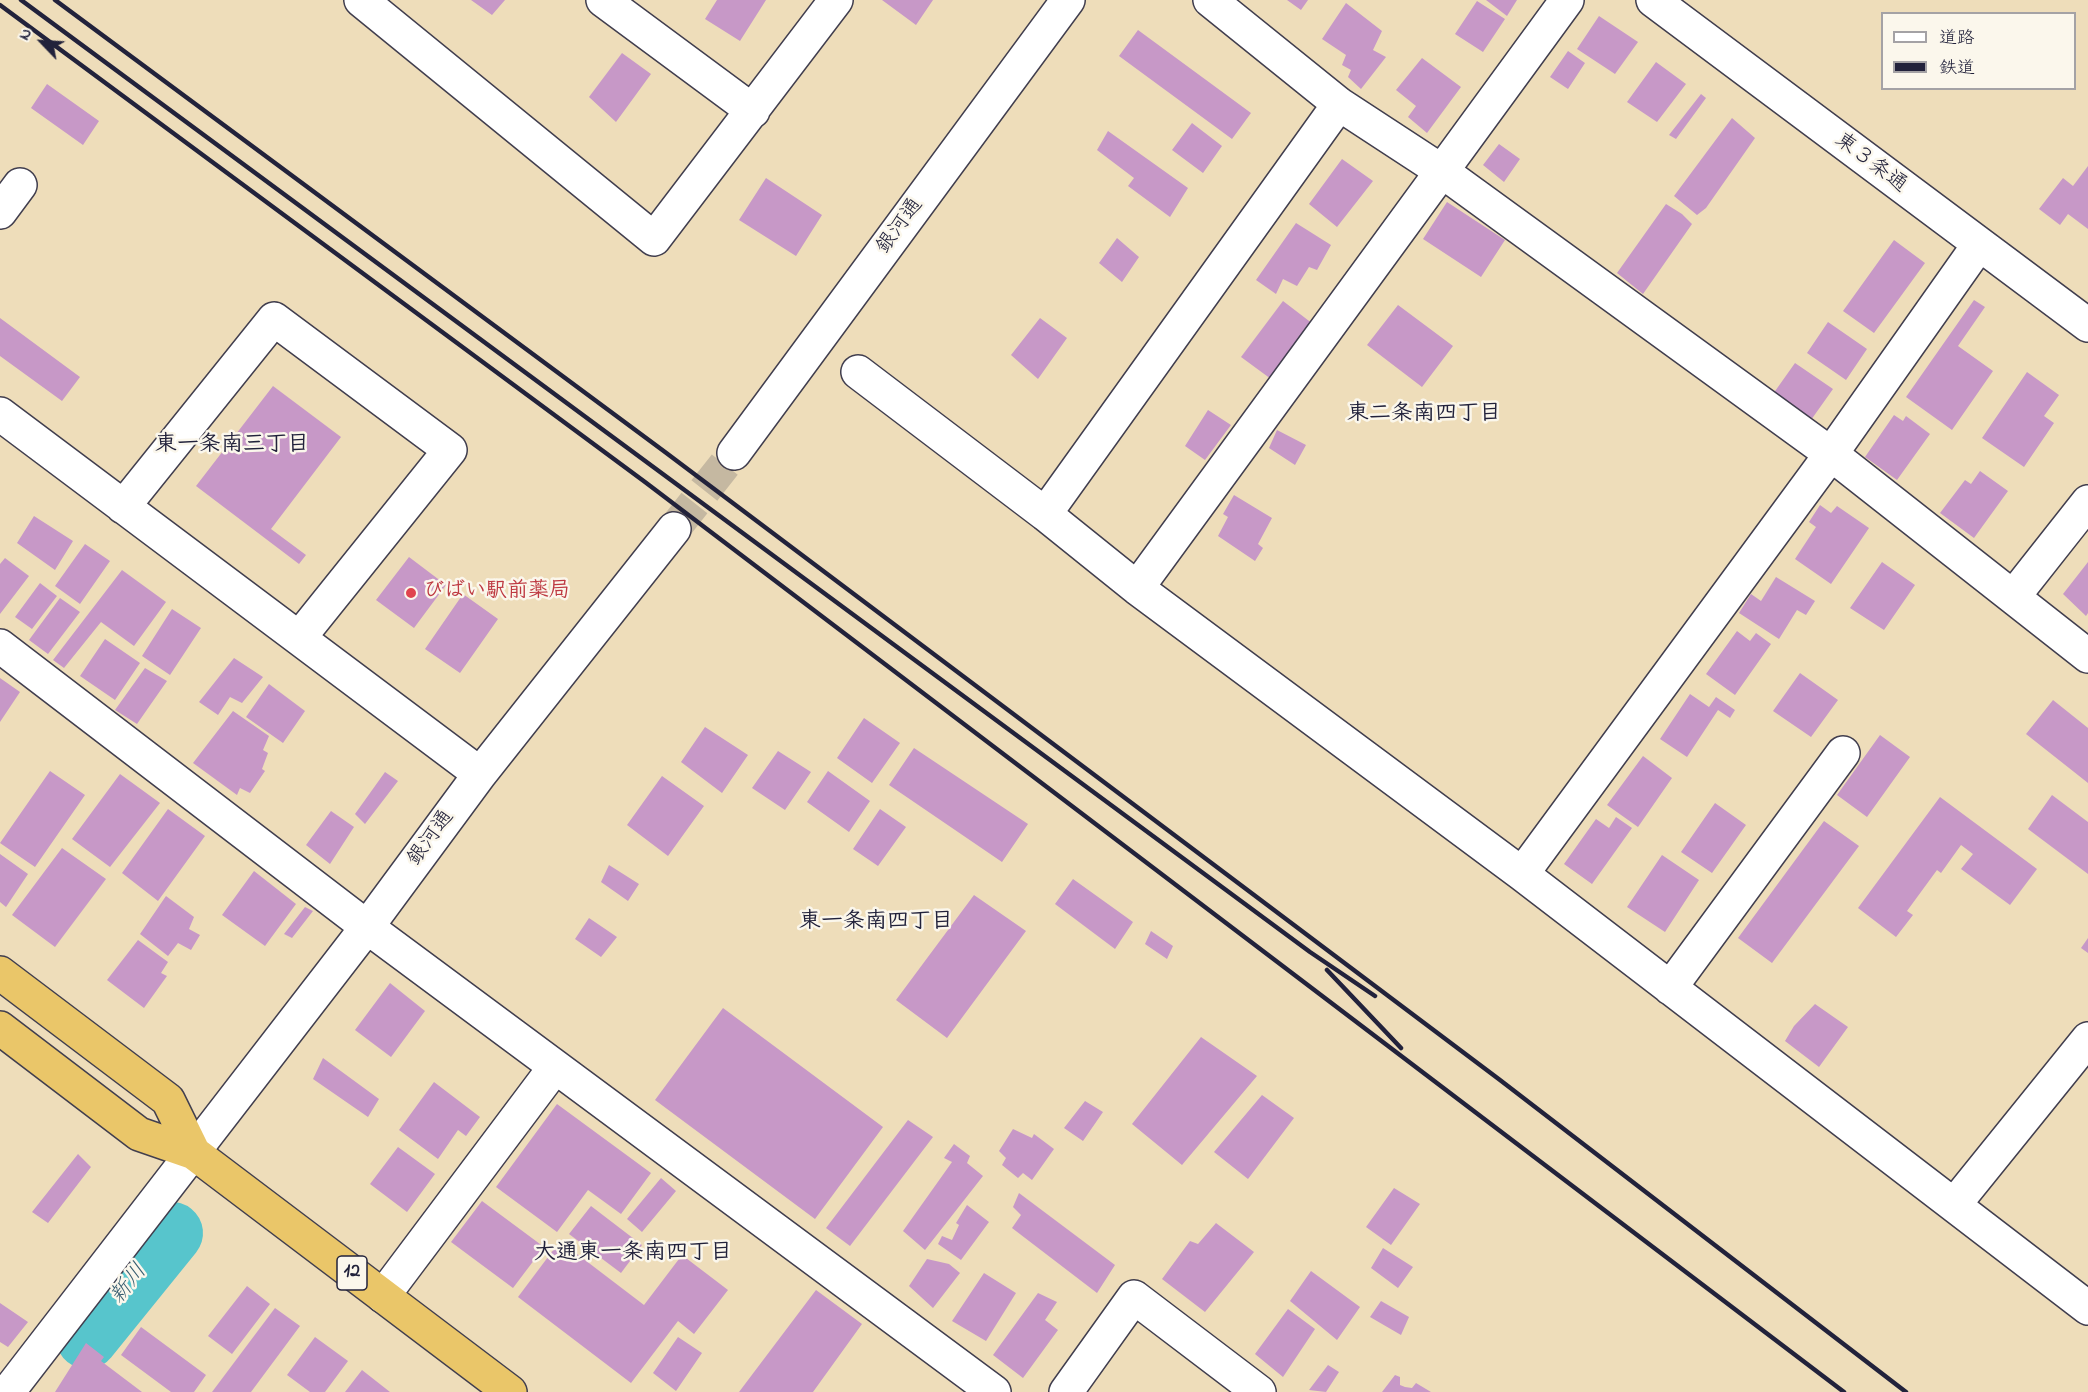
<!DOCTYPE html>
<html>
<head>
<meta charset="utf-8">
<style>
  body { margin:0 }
  #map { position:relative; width:2088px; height:1392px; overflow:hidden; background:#eeddba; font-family:"Indie Flower","Klee One",sans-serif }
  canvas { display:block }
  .legend { position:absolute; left:1881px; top:12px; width:195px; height:78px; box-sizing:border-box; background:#fbf7ec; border:2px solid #a4a2a5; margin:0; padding:8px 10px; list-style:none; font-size:18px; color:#22223b }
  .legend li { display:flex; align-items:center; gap:12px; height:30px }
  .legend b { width:30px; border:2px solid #a4a2a5 }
  .north { position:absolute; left:12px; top:12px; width:60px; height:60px; -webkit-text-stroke:4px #fbf7ec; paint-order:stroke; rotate:295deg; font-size:16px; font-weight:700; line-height:24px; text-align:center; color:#22223b }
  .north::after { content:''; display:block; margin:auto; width:21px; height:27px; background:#22223b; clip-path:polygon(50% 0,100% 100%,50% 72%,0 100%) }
</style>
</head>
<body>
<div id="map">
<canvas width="2088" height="1392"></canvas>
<ul class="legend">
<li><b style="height:8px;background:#fff"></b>道路</li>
<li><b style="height:8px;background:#22223b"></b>鉄道</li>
</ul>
<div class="north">N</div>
</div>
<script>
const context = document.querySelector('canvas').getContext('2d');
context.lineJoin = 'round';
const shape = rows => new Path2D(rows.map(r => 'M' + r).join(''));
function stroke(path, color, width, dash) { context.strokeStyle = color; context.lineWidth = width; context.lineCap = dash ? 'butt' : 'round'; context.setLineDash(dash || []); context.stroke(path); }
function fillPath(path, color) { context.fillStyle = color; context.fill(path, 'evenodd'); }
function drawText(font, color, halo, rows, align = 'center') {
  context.font = font + ' "Indie Flower","Klee One",sans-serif'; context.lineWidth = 5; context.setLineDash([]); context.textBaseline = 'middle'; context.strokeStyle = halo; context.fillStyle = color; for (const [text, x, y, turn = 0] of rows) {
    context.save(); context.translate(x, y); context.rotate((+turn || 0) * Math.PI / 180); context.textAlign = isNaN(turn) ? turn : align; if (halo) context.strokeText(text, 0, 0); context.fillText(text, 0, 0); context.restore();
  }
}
const river = shape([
  [87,1338,172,1233]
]);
const building = shape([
  [471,0,505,0,492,15],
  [717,0,766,0,740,41,705,19],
  [882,0,933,0,916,25],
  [1287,0,1308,0,1301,10],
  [1486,0,1517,0,1507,16],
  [1477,1,1505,19,1483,52,1455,34],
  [1346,3,1382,31,1373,50,1386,57,1361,89,1348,77,1351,70,1342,65,1346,55,1322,39],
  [1599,16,1638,42,1615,74,1577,49],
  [1138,30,1251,113,1232,139,1119,56],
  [1568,51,1585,63,1568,89,1550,77],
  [622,53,651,74,616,122,589,97],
  [1422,58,1461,87,1427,133,1408,117,1416,106,1396,90],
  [1656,62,1686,84,1657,122,1627,102],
  [47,84,99,121,83,145,31,108],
  [1701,94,1706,98,1676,139,1669,135],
  [1732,118,1755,138,1706,208,1697,215,1674,196],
  [1192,123,1222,146,1203,173,1172,150],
  [1108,131,1188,188,1170,217,1128,186,1134,178,1097,150],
  [1499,144,1520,159,1504,182,1483,165],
  [1342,159,1373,181,1337,227,1309,204],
  [2088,166,2088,229,2068,214,2060,225,2039,209,2063,178,2073,186],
  [766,178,822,215,796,256,739,220],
  [1447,202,1505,240,1481,277,1423,239],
  [1666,204,1682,214,1692,224,1643,294,1617,273],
  [1296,223,1331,245,1317,270,1309,267,1297,286,1283,279,1276,294,1256,280],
  [1117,238,1139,257,1122,282,1099,263],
  [1894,240,1925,263,1874,333,1843,311],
  [1974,300,1985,307,1958,346,1993,371,1952,430,1906,397],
  [1283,301,1313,324,1271,379,1241,357],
  [1398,305,1453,346,1422,387,1367,345],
  [0,318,80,377,62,401,0,356],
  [1040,318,1067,338,1038,379,1011,355],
  [1828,322,1867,349,1846,380,1807,353],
  [1795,363,1833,389,1811,420,1773,394],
  [2027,372,2059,395,2044,416,2054,423,2024,467,1982,438],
  [273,386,341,437,271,529,306,555,299,564,196,486],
  [1208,410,1231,425,1205,460,1185,446],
  [1894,415,1903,421,1906,416,1930,434,1897,480,1865,457],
  [1277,430,1306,445,1295,465,1269,448],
  [1980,471,2008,491,1974,538,1940,513,1965,480,1971,484],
  [1234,495,1272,518,1258,544,1263,548,1255,561,1218,536,1228,517,1223,514],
  [1820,505,1831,513,1837,506,1869,528,1831,584,1795,559,1816,527,1809,522],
  [34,516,73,541,55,570,17,543],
  [85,544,110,561,80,604,55,586],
  [409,557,446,585,414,628,376,600],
  [5,558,29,576,0,614,0,564],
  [1882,562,1915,585,1884,630,1850,608],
  [2088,562,2088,613,2086,616,2063,594],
  [122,570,166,602,134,646,101,622,64,668,53,660],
  [1776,577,1815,601,1806,615,1797,610,1779,639,1739,613,1751,594,1761,601],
  [40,583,57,596,32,629,15,617],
  [463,594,498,619,460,673,425,649],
  [60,598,80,612,48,654,29,640],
  [172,609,201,628,170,675,142,656],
  [1737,631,1750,641,1756,633,1771,644,1735,695,1706,674],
  [105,639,140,663,115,700,80,676],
  [234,658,263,677,242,703,230,697,218,715,199,702],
  [145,668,167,681,137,724,115,710],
  [1800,673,1838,700,1811,737,1773,711],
  [0,678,20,692,0,722],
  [269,684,305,711,283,743,246,717],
  [1690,694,1709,707,1716,697,1735,710,1730,718,1718,710,1687,757,1660,739],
  [2053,700,2088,728,2088,783,2026,734],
  [233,711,269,736,263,750,268,753,262,769,265,771,250,793,240,788,237,795,193,763],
  [864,718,900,743,872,783,837,758],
  [705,727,748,755,722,793,681,762],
  [1880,735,1910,757,1867,817,1837,795],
  [914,748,1028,824,1002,862,889,785],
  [778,751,811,772,785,810,752,788],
  [1643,756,1672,778,1638,827,1607,805],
  [50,771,85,795,35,867,0,843],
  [828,771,870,801,849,832,807,802],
  [385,772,398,781,365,824,355,814],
  [120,774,160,803,110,867,72,839],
  [662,776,704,806,668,856,627,825],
  [2052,795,2088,822,2088,874,2028,829],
  [1940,797,2037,869,2010,905,1961,869,1973,854,1961,845,1941,873,1937,870,1907,911,1913,915,1896,937,1858,908],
  [1715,803,1746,825,1712,873,1681,852],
  [168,809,205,836,158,901,122,873],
  [880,809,906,827,878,866,853,849],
  [331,811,354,827,330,864,306,845],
  [1616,817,1632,828,1592,884,1564,864,1596,819,1609,828],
  [1824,821,1859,846,1772,963,1738,938],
  [62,848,106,879,55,947,12,915],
  [0,854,28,874,6,907,0,902],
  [1662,855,1699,880,1665,932,1627,907],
  [609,865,639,884,628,901,601,882],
  [254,871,296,904,265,946,222,915],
  [1073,879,1133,922,1115,949,1055,904],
  [974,895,1026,931,947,1038,896,1000],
  [166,896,194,917,189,929,200,935,191,950,178,943,168,956,140,934],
  [305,907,313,911,292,938,284,934],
  [589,918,617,937,601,957,575,939],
  [1151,931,1173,946,1167,959,1145,944],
  [2088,938,2088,953,2081,948],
  [138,940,168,962,161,973,167,976,144,1008,107,980],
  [390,983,425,1011,391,1057,355,1030],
  [1815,1004,1848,1027,1819,1067,1785,1041,1794,1026],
  [723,1008,883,1127,815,1219,655,1100],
  [1201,1037,1257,1076,1182,1165,1132,1124],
  [323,1058,379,1099,368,1117,313,1079],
  [434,1082,480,1117,466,1136,458,1130,438,1159,399,1130],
  [1262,1095,1294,1118,1248,1179,1214,1152],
  [1085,1101,1103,1112,1083,1141,1064,1128],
  [557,1104,651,1173,621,1214,588,1190,557,1232,496,1187],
  [908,1120,933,1137,850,1246,826,1228],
  [1013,1129,1032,1138,1034,1134,1054,1149,1032,1180,1023,1173,1018,1178,1002,1165,1006,1158,999,1151],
  [954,1144,970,1156,967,1163,983,1176,925,1250,903,1231,952,1162,944,1158],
  [398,1147,435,1174,407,1212,370,1184],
  [78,1154,91,1167,48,1223,32,1212],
  [661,1178,676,1191,642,1232,627,1219],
  [1394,1188,1420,1204,1391,1245,1366,1227],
  [1019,1193,1115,1265,1097,1293,1012,1228,1021,1215,1013,1207],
  [482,1201,544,1247,513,1288,451,1242],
  [967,1205,989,1222,961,1260,938,1244,942,1236,952,1240,959,1225,956,1223],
  [591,1206,642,1245,621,1273,569,1234],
  [1216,1223,1254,1252,1205,1312,1162,1279,1190,1241,1198,1244],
  [560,1241,644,1305,682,1255,728,1290,694,1334,678,1321,631,1383,518,1297],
  [1383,1248,1413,1267,1398,1288,1371,1268],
  [927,1259,949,1264,960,1273,933,1308,909,1286],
  [1311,1271,1360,1307,1337,1340,1290,1301],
  [984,1273,1016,1293,986,1341,952,1321],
  [247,1286,270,1304,232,1354,208,1336],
  [816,1290,862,1324,813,1392,739,1392],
  [1038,1293,1057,1302,1045,1320,1058,1330,1023,1378,993,1355],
  [1381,1301,1409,1317,1401,1335,1370,1317],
  [0,1303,28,1322,8,1347,0,1342],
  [275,1308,300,1326,251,1392,212,1392],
  [1288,1309,1315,1329,1283,1377,1255,1354],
  [141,1327,206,1375,194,1392,171,1392,121,1355],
  [315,1337,348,1361,325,1392,310,1392,287,1375],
  [678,1337,702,1353,676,1391,653,1373],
  [86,1343,104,1357,101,1361,142,1392,55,1392],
  [1328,1365,1339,1372,1326,1392,1309,1390],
  [362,1370,390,1392,345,1392],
  [1395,1375,1400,1377,1400,1385,1405,1387,1412,1388,1416,1383,1431,1392,1382,1392]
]);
const minorTunnel = shape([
  [674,529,734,453]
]);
const minor = shape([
  [361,0,654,239,836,0],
  [603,0,753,111],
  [1210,0,1339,104,1443,172,1831,454,2088,656],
  [1653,0,2088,325],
  [0,212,20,185],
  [858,372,1045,514,1137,588,1522,874,2088,1308],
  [0,414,480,774],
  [734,453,1068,0],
  [123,507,274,319,450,450,299,638],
  [1045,514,1339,104],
  [1137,588,1567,0],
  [2013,597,2088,502],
  [0,646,367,927,994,1392],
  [1522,874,1831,454,1978,246],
  [1670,988,1843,753],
  [1954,1205,2088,1039],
  [383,1296,555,1067],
  [8,1392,367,927,480,774,674,529],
  [1066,1392,1134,1297,1259,1392]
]);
const highway = shape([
  [0,973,168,1100,194,1153],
  [0,1028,139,1134,194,1153,510,1392]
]);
const rail = shape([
  [21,0,1310,952,1375,996],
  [55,0,665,452,1500,1080,1906,1392],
  [0,5,645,482,1844,1392],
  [1327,970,1401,1048]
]);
const markers = [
  [411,593,6,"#e0444e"]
];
const shields = [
  [352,1273,30]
];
const shieldNames = [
  ["12",352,1273]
];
const streetNames = [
  ["東３条通",1870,164,37],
  ["銀河通",901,227,-54],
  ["銀河通",432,839,-54]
];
const healthNames = [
  ["びばい駅前薬局",423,593]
];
const neighbourhoodNames = [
  ["東二条南四丁目",1424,415],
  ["東一条南三丁目",232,446],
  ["東一条南四丁目",876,923],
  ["大通東一条南四丁目",633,1254]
];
const waterNames = [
  ["新川",130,1285,-51]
];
stroke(river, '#57c5cc', 62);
fillPath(building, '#c798c7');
stroke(minorTunnel, '#c5b8a1', 33, [33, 16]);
stroke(minor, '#413e4e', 36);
stroke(highway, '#413e4e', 36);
stroke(minor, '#fff', 33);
stroke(highway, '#eac669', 33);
stroke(rail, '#22223b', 4.5);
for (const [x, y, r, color] of markers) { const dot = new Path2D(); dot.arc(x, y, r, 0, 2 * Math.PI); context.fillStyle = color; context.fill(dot); stroke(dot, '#fbf7ec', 2); }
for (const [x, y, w] of shields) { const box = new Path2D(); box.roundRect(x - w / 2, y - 17, w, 34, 4.5); context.fillStyle = '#fbf7ec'; context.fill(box); stroke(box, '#22223b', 1.5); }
drawText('bold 20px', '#22223b', null, shieldNames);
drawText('21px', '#22223b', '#fbf7ec', streetNames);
drawText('bold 21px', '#be3a42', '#fbf7ec', healthNames, 'left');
drawText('bold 22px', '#22223b', '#fbf7ec', neighbourhoodNames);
drawText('italic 22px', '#355b6e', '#fbf7ec', waterNames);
</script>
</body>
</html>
